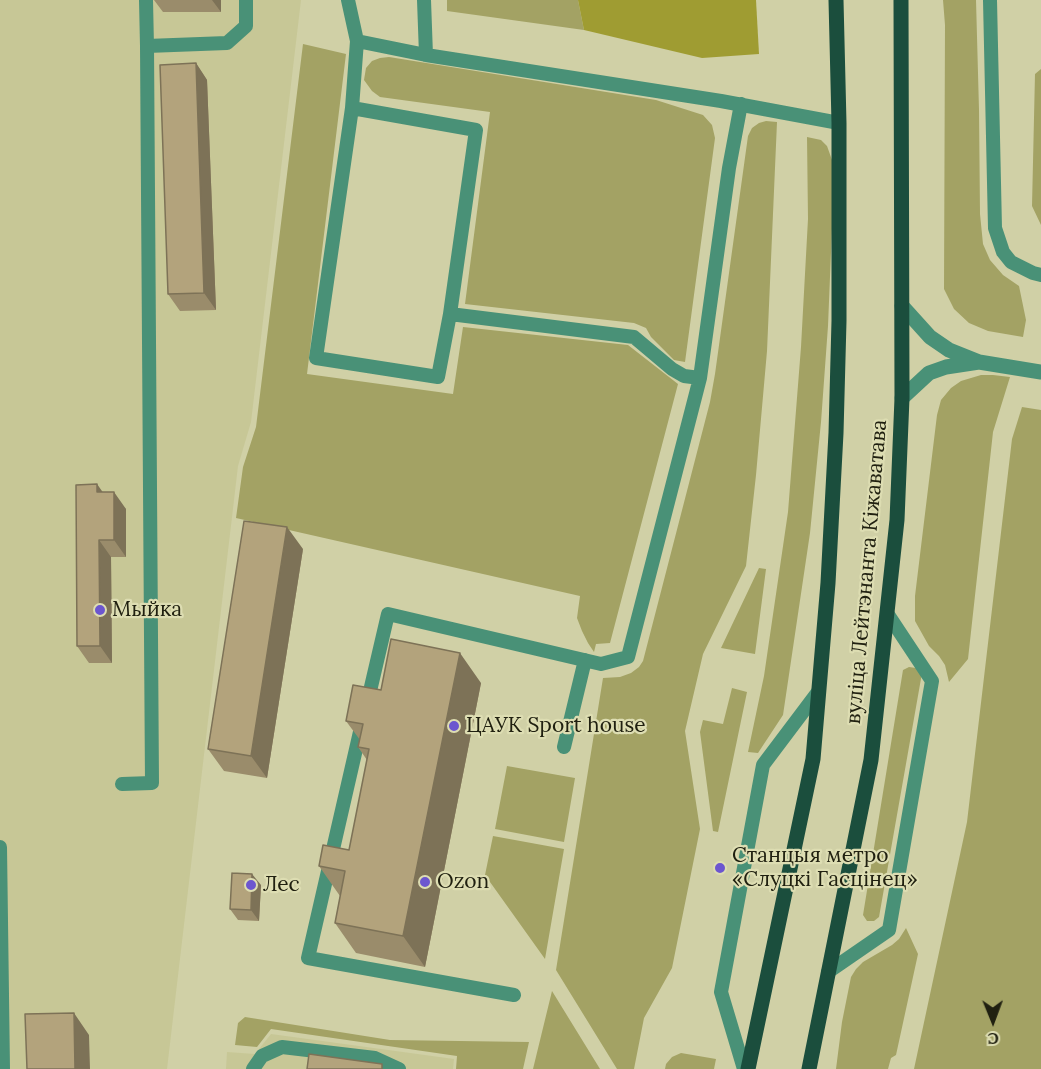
<!DOCTYPE html>
<html>
<head>
<meta charset="utf-8">
<style>
  body { margin:0 }
  #map { position:relative; width:1041px; height:1069px; overflow:hidden; background:#d0d0a6; font-family:Lora,serif }
  canvas { display:block }
  .north { position:absolute; left:963px; top:991px; width:60px; height:60px; -webkit-text-stroke:4px #ddddb2; paint-order:stroke; rotate:179deg; font-size:16px; font-weight:700; line-height:24px; text-align:center; color:#202010 }
  .north::after { content:''; display:block; margin:auto; width:21px; height:27px; background:#202010; clip-path:polygon(50% 0,100% 100%,50% 72%,0 100%) }
</style>
</head>
<body>
<div id="map">
<canvas width="1041" height="1069"></canvas>
<div class="north">С</div>
</div>
<script>
const context = document.querySelector('canvas').getContext('2d');
context.lineJoin = 'round';
function fillPath(path, color) { context.fillStyle = color; context.fill(path, 'evenodd'); }
const shape = rows => new Path2D(rows.map(r => 'M' + r).join(''));
function stroke(path, color, width, dash) { context.strokeStyle = color; context.lineWidth = width; context.lineCap = dash ? 'butt' : 'round'; context.setLineDash(dash || []); context.stroke(path); }
function drawText(font, color, halo, rows, align = 'center') {
  context.font = font + ' Lora,serif'; context.lineWidth = 4.5; context.setLineDash([]); context.textBaseline = 'middle'; context.strokeStyle = halo; context.fillStyle = color; for (const [text, x, y, turn = 0] of rows) {
    context.save(); context.translate(x, y); context.rotate((+turn || 0) * Math.PI / 180); context.textAlign = isNaN(turn) ? turn : align; if (halo) context.strokeText(text, 0, 0); context.fillText(text, 0, 0); context.restore();
  }
}
const built = shape([
  [0,0,301,0,251,422,238,466,167,1069,0,1069],
  [271,1034,454,1059,453,1069,226,1069,227,1052,255,1054]
]);
const green = shape([
  [447,0,578,0,584,30,447,11],
  [943,0,976,0,979,110,980,214,983,244,990,260,1003,275,1019,286,1026,320,1023,337,988,331,969,323,954,309,944,289,945,25],
  [303,44,346,54,307,374,453,394,463,327,628,345,678,384,610,643,596,644,594,652,588,643,582,631,577,618,580,596,236,518,243,467,256,427],
  [389,57,656,100,703,115,712,125,715,138,685,362,674,360,651,337,646,328,634,323,465,304,490,112,380,97,372,91,364,80,366,68,372,61,380,58],
  [1041,69,1041,225,1032,206,1035,74],
  [766,121,777,122,767,351,756,475,746,566,703,654,685,731,700,829,672,968,644,1018,634,1069,617,1069,556,970,603,678,620,677,631,673,639,667,643,661,710,402,715,374,748,136,752,128,759,123],
  [807,137,821,140,827,146,832,160,834,179,828,326,821,422,810,533,783,715,758,753,748,752,764,676,788,512,801,347,808,219],
  [981,375,993,375,1010,377,993,432,968,659,949,682,945,665,939,656,929,646,915,621,915,596,937,415,941,400,951,388,961,381],
  [1022,407,1041,410,1041,1069,914,1069,967,822,1012,439],
  [759,568,766,569,755,654,721,648],
  [909,667,916,668,922,673,879,917,874,921,867,921,863,915,903,670],
  [732,688,747,692,718,832,713,831,700,732,703,720,723,724],
  [507,766,575,778,564,842,495,829],
  [493,836,564,849,545,959,485,875],
  [906,928,918,954,896,1055,891,1058,888,1069,836,1069,842,1022,851,977,856,969,863,962,892,945,899,939],
  [552,991,600,1069,533,1069],
  [245,1017,390,1040,529,1042,523,1069,456,1069,457,1056,271,1029,257,1047,235,1045,238,1023],
  [681,1053,716,1059,714,1069,665,1069,666,1064,672,1057]
]);
const forest = shape([
  [578,0,756,0,759,54,702,58,584,30]
]);
const service = shape([
  [146,0,147,46,227,43,246,26,246,0],
  [348,0,357,41,426,55,721,101,839,123],
  [424,0,426,55],
  [990,0,995,228,1003,252,1011,262,1033,273,1041,275],
  [352,108,357,41],
  [450,314,438,377,316,358,352,108,476,130,450,314,634,337,672,369,684,376,700,378],
  [367,704,388,614,601,664,628,657,700,378,729,168,741,104],
  [362,723,308,958,514,995],
  [564,747,585,660],
  [122,784,152,783,147,46],
  [0,847,3,1069],
  [828,972,889,930,932,681,887,613],
  [253,1069,262,1056,282,1047,375,1058,399,1069],
  [744,1069,721,992,763,765,818,692]
]);
const tertiary = shape([
  [902,306,930,337,949,350,979,362,1041,372],
  [902,398,929,373,946,367,979,362]
]);
const primary = shape([
  [748,1069,813,759,828,583,836,433,839,321,839,123,836,0],
  [809,1069,871,760,897,520,902,398,901,0]
]);
const wall = shape([
  [154,0,221,0,221,12,163,12],
  [196,63,207,80,216,310,180,311,168,294],
  [102,492,126,509,126,557,111,557,112,663,89,663,77,646],
  [303,549,267,778,224,771,208,749],
  [481,683,425,967,356,953,335,923,340,896,319,866,349,850,367,760,358,747,360,740,346,721,381,690],
  [261,885,259,921,238,920,230,909]
]);
const shadedWall = shape([
  [212,0,221,0,221,12],
  [196,63,207,80,216,310,204,293],
  [97,484,109,501,97,492],
  [114,492,126,509,126,557,114,540],
  [287,527,303,549,267,778,251,756],
  [99,540,111,557,112,663,100,646],
  [460,653,481,683,425,967,403,936],
  [252,874,261,885,259,921,251,910],
  [74,1013,89,1035,90,1069,75,1069]
]);
const building = shape([
  [196,63,204,293,168,294,160,65,196,63],
  [97,484,97,492,114,492,114,540,99,540,100,646,77,646,76,485,97,484],
  [244,521,287,527,251,756,208,749,244,521],
  [391,639,460,653,403,936,335,923,345,871,319,866,323,845,349,850,369,749,358,747,363,724,346,721,353,685,381,690,391,639],
  [232,873,252,874,251,910,230,909,232,873],
  [74,1013,75,1069,27,1069,25,1014,74,1013],
  [309,1054,382,1064,382,1069,307,1069,309,1054]
]);
const markers = [
  [100,610,6,"#6c56cf"],
  [454,726,6,"#6c56cf"],
  [720,868,6,"#6c56cf"],
  [425,882,6,"#6c56cf"],
  [251,885,6,"#6c56cf"]
];
const streetNames = [
  ["вуліца Лейтэнанта Кіжаватава",867,572,-85]
];
const poiNames = [
  ["Мыйка",112,610],
  ["ЦАУК Sport house",466,726],
  ["Станцыя метро",732,856],
  ["«Слуцкі Гасцінец»",732,880],
  ["Ozon",437,882],
  ["Лес",263,885]
];
fillPath(built, '#c7c796');
fillPath(green, '#a3a264');
fillPath(forest, '#9f9c32');
stroke(service, '#499177', 14);
stroke(tertiary, '#499177', 15);
stroke(primary, '#1b4e3d', 15);
fillPath(wall, '#9a8c6b');
fillPath(shadedWall, '#7d7257');
fillPath(building, '#b3a37c');
stroke(building, '#7d7257', 1.5);
for (const [x, y, r, color] of markers) { const dot = new Path2D(); dot.arc(x, y, r, 0, 2 * Math.PI); context.fillStyle = color; context.fill(dot); stroke(dot, '#ddddb2', 2); }
drawText('21px', '#202010', '#ddddb2', streetNames);
drawText('21px', '#202010', '#ddddb2', poiNames, 'left');
</script>
</body>
</html>
